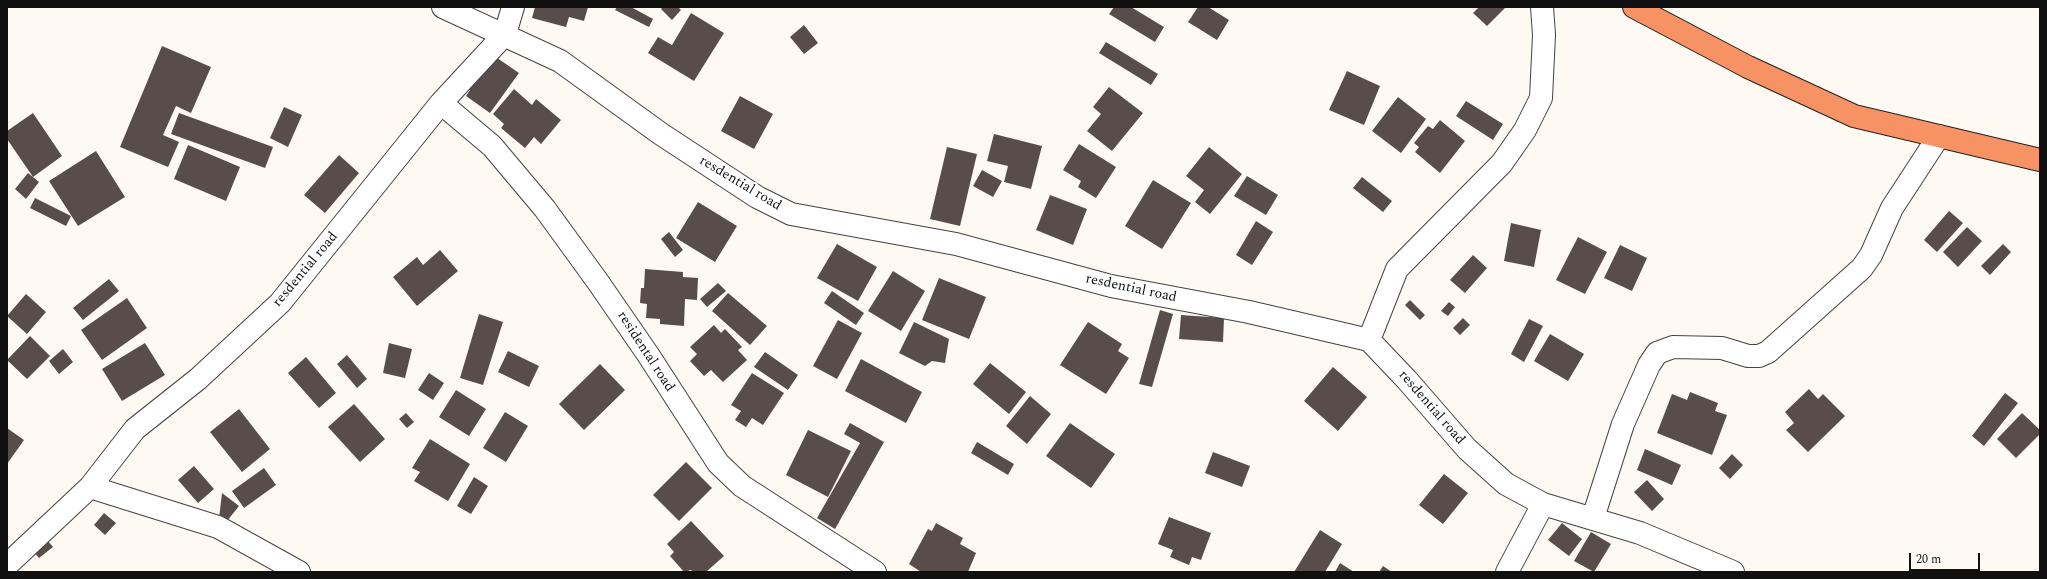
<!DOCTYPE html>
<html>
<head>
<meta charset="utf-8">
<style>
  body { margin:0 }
  #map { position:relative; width:2047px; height:579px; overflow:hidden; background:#fff9f3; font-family:Spectral,serif }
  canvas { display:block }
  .frame { position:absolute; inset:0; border:8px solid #101010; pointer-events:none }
  .scale { position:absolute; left:1909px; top:553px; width:71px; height:18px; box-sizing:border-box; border:2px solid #101010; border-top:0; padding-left:5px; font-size:12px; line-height:14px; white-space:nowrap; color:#101010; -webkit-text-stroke:3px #fff; paint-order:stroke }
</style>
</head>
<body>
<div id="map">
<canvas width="2047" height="579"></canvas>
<div class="frame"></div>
<div class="scale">20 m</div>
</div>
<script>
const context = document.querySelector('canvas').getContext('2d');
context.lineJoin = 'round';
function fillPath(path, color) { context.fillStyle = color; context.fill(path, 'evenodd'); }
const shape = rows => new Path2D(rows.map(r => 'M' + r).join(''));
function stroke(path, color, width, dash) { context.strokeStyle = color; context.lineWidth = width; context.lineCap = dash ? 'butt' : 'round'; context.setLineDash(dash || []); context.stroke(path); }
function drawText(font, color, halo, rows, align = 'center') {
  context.font = font + ' Spectral,serif'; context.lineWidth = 4; context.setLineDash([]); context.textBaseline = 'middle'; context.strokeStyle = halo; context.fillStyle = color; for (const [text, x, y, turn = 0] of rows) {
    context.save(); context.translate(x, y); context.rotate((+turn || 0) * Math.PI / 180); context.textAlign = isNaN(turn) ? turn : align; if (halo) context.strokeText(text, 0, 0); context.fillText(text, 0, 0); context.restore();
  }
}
const building = shape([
  [535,7,588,7,584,21,569,17,566,27,532,18],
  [617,7,631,7,653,19,649,27,615,10],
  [663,7,678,7,681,10,672,20,661,9],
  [1114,7,1131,7,1164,27,1155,42,1109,14],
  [1198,7,1208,7,1229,20,1217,40,1188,22],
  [1479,7,1506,7,1487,26,1473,13],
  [691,13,724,33,694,81,648,53,658,37,672,45],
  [804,25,818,43,804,54,790,37],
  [1106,42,1158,74,1151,85,1099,53],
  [162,46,211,67,191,113,176,106,163,135,179,142,168,167,120,147],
  [487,51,519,73,490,113,466,96,470,90,463,85],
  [1347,71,1380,86,1364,125,1329,110],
  [1109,87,1143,113,1112,151,1087,131,1101,114,1093,107],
  [514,89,532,105,536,99,561,120,541,144,534,137,525,148,501,128,504,124,493,114],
  [740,96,773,114,754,149,721,131],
  [1398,97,1426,119,1401,153,1372,131],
  [1466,101,1503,124,1493,140,1456,116],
  [284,107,302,115,288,147,270,138],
  [33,113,62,156,33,177,7,139,7,131],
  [179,113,273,147,265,168,171,134],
  [1440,120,1465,141,1440,173,1415,152,1419,147,1414,143,1428,126,1433,129],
  [994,134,1042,146,1031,189,1004,182,1008,166,987,161],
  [1079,144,1116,167,1096,198,1078,187,1081,181,1063,170],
  [188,145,240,167,226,201,174,179],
  [947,147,977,154,960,226,930,219],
  [1209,147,1242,174,1210,214,1195,202,1204,190,1186,176],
  [96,151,125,197,78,226,49,181],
  [339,155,359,173,325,213,304,195],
  [982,170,1002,181,993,197,973,186],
  [28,173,39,182,26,199,15,189],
  [1247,176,1278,195,1266,215,1234,196],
  [1362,177,1392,201,1383,212,1353,188],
  [1153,180,1191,203,1162,249,1125,226],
  [1050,195,1087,209,1073,245,1036,230],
  [35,198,71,216,66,226,30,208],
  [698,202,737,226,715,262,676,238],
  [1949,211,1963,223,1937,252,1924,240],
  [1256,221,1273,232,1252,265,1236,255],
  [1511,223,1541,230,1534,267,1504,261],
  [1967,227,1982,241,1958,267,1943,252],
  [669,232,683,250,675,257,661,239],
  [1578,237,1607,252,1585,294,1556,280],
  [837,244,877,267,858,301,817,278],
  [2003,244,2011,252,1990,275,1981,266],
  [1620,245,1647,258,1632,291,1604,278],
  [440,250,458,271,417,306,393,277,417,257,423,265],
  [1473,255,1487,268,1465,293,1450,280],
  [645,269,683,272,683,277,698,278,697,300,685,299,684,326,660,324,660,319,646,318,647,304,640,303,641,288,644,288],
  [893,271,925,291,901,331,868,311],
  [939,278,986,297,969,339,922,320],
  [109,279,119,291,83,320,73,308],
  [718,283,726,291,707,307,700,299],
  [832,291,864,313,856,325,824,303],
  [728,293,767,326,750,345,712,311],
  [26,294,46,312,27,334,7,316],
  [127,298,147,328,102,360,81,330],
  [1410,300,1425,315,1420,320,1405,305],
  [1449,302,1455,307,1448,316,1441,311],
  [1160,310,1173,314,1152,387,1139,384],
  [479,314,503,322,483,385,460,378],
  [1181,315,1224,318,1223,342,1179,339],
  [1463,318,1470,325,1460,335,1453,328],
  [1529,319,1543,326,1524,362,1511,354],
  [838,320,862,333,837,379,813,366],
  [914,322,949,339,945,363,932,361,925,366,899,353],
  [1088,322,1122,344,1118,351,1129,358,1106,394,1060,365],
  [714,325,721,333,725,329,742,347,738,350,747,360,723,382,711,370,704,376,690,361,697,354,690,347],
  [1550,334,1584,354,1568,381,1534,361],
  [30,336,50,356,27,379,7,360],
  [145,343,165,375,122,401,102,369],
  [389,343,412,349,405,378,383,373],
  [63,349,73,362,59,374,49,361],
  [508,351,539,366,529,387,498,372],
  [765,352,798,375,788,390,754,367],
  [347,355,367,379,357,388,337,364],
  [306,357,336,393,319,408,288,373],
  [861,359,922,392,906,423,845,391],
  [990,363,1026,392,1009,414,973,384],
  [600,364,625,390,584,430,559,404],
  [1333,367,1367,397,1338,431,1304,401],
  [429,373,444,383,433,400,418,390],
  [752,373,784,393,763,425,752,418,746,427,735,420,741,411,731,405],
  [1809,389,1818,399,1823,394,1845,416,1808,452,1786,430,1794,423,1785,412],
  [456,390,486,409,469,436,439,417],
  [1690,392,1718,403,1715,411,1727,415,1712,455,1657,433,1672,394,1687,400],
  [2005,393,2018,403,1984,446,1972,436],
  [1030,396,1051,414,1027,444,1006,426],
  [354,404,385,439,360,462,328,427],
  [239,409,270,449,242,472,210,432],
  [505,412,528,426,506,462,483,448],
  [406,413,414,422,407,428,399,419],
  [2022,413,2040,430,2040,434,2016,458,1997,439],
  [850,423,884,442,835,529,817,518,860,443,844,434],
  [1070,423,1115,454,1091,488,1046,456],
  [7,428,24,440,7,464],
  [808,430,851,451,828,497,786,475],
  [430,439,470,464,448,501,414,481,420,472,412,468],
  [977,442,1014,464,1008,475,971,453],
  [1645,449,1681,465,1672,485,1637,470],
  [1213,452,1250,466,1242,487,1205,473],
  [1732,454,1743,465,1730,479,1719,468],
  [686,462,712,488,679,521,653,495],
  [194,466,214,489,198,503,178,480],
  [264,468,276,485,244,508,232,491],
  [1444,474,1468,493,1443,524,1419,505],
  [474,477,488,486,471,514,457,506],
  [1647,480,1664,499,1652,511,1634,492],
  [222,493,239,506,227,521,218,527],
  [104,513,116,523,105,535,94,525],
  [1169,517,1211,533,1201,560,1192,557,1189,565,1170,557,1173,550,1158,544],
  [691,521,724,556,706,572,693,572,691,570,684,572,670,556,674,552,667,544],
  [936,523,963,538,960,544,976,553,968,572,921,572,909,564,928,529,932,531],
  [1562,523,1582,539,1569,556,1548,540],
  [35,526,53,547,39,558,22,538],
  [1320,530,1342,544,1325,572,1294,572],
  [1591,532,1611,544,1594,572,1574,561],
  [1340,563,1354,572,1335,572],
  [1383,566,1392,572,1379,572]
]);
const minor = shape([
  [443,7,560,61,661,134,757,197,791,214,956,244,1111,286,1249,312,1369,340,1407,380,1467,449,1506,484,1543,504,1640,533,1733,572],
  [441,103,492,146,545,209,598,282,649,356,718,463,742,486,875,572],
  [1369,340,1397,269,1502,163,1525,130,1541,98,1544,35,1542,7],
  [90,487,218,527,299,572],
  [1593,518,1623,424,1649,365,1657,353,1673,347,1722,348,1748,356,1759,356,1768,352,1862,268,1871,255,1892,208,1939,136],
  [7,565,90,487,135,429,198,379,280,303,441,103,505,34,513,7],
  [1507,572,1543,504]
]);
const trunk = shape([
  [1634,7,1748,67,1854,116,2040,160]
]);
const streetNames = [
  ["resdential road",740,184,31],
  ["resdential road",306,270,-50],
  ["resdential road",1131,289,12],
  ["residental road",645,352,57],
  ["resdential road",1431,408,49]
];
fillPath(building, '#594d4c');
stroke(minor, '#434343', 24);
stroke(trunk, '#212121', 24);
stroke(minor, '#fff', 22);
stroke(trunk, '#f69263', 22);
drawText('14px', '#101010', '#fff', streetNames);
</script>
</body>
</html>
